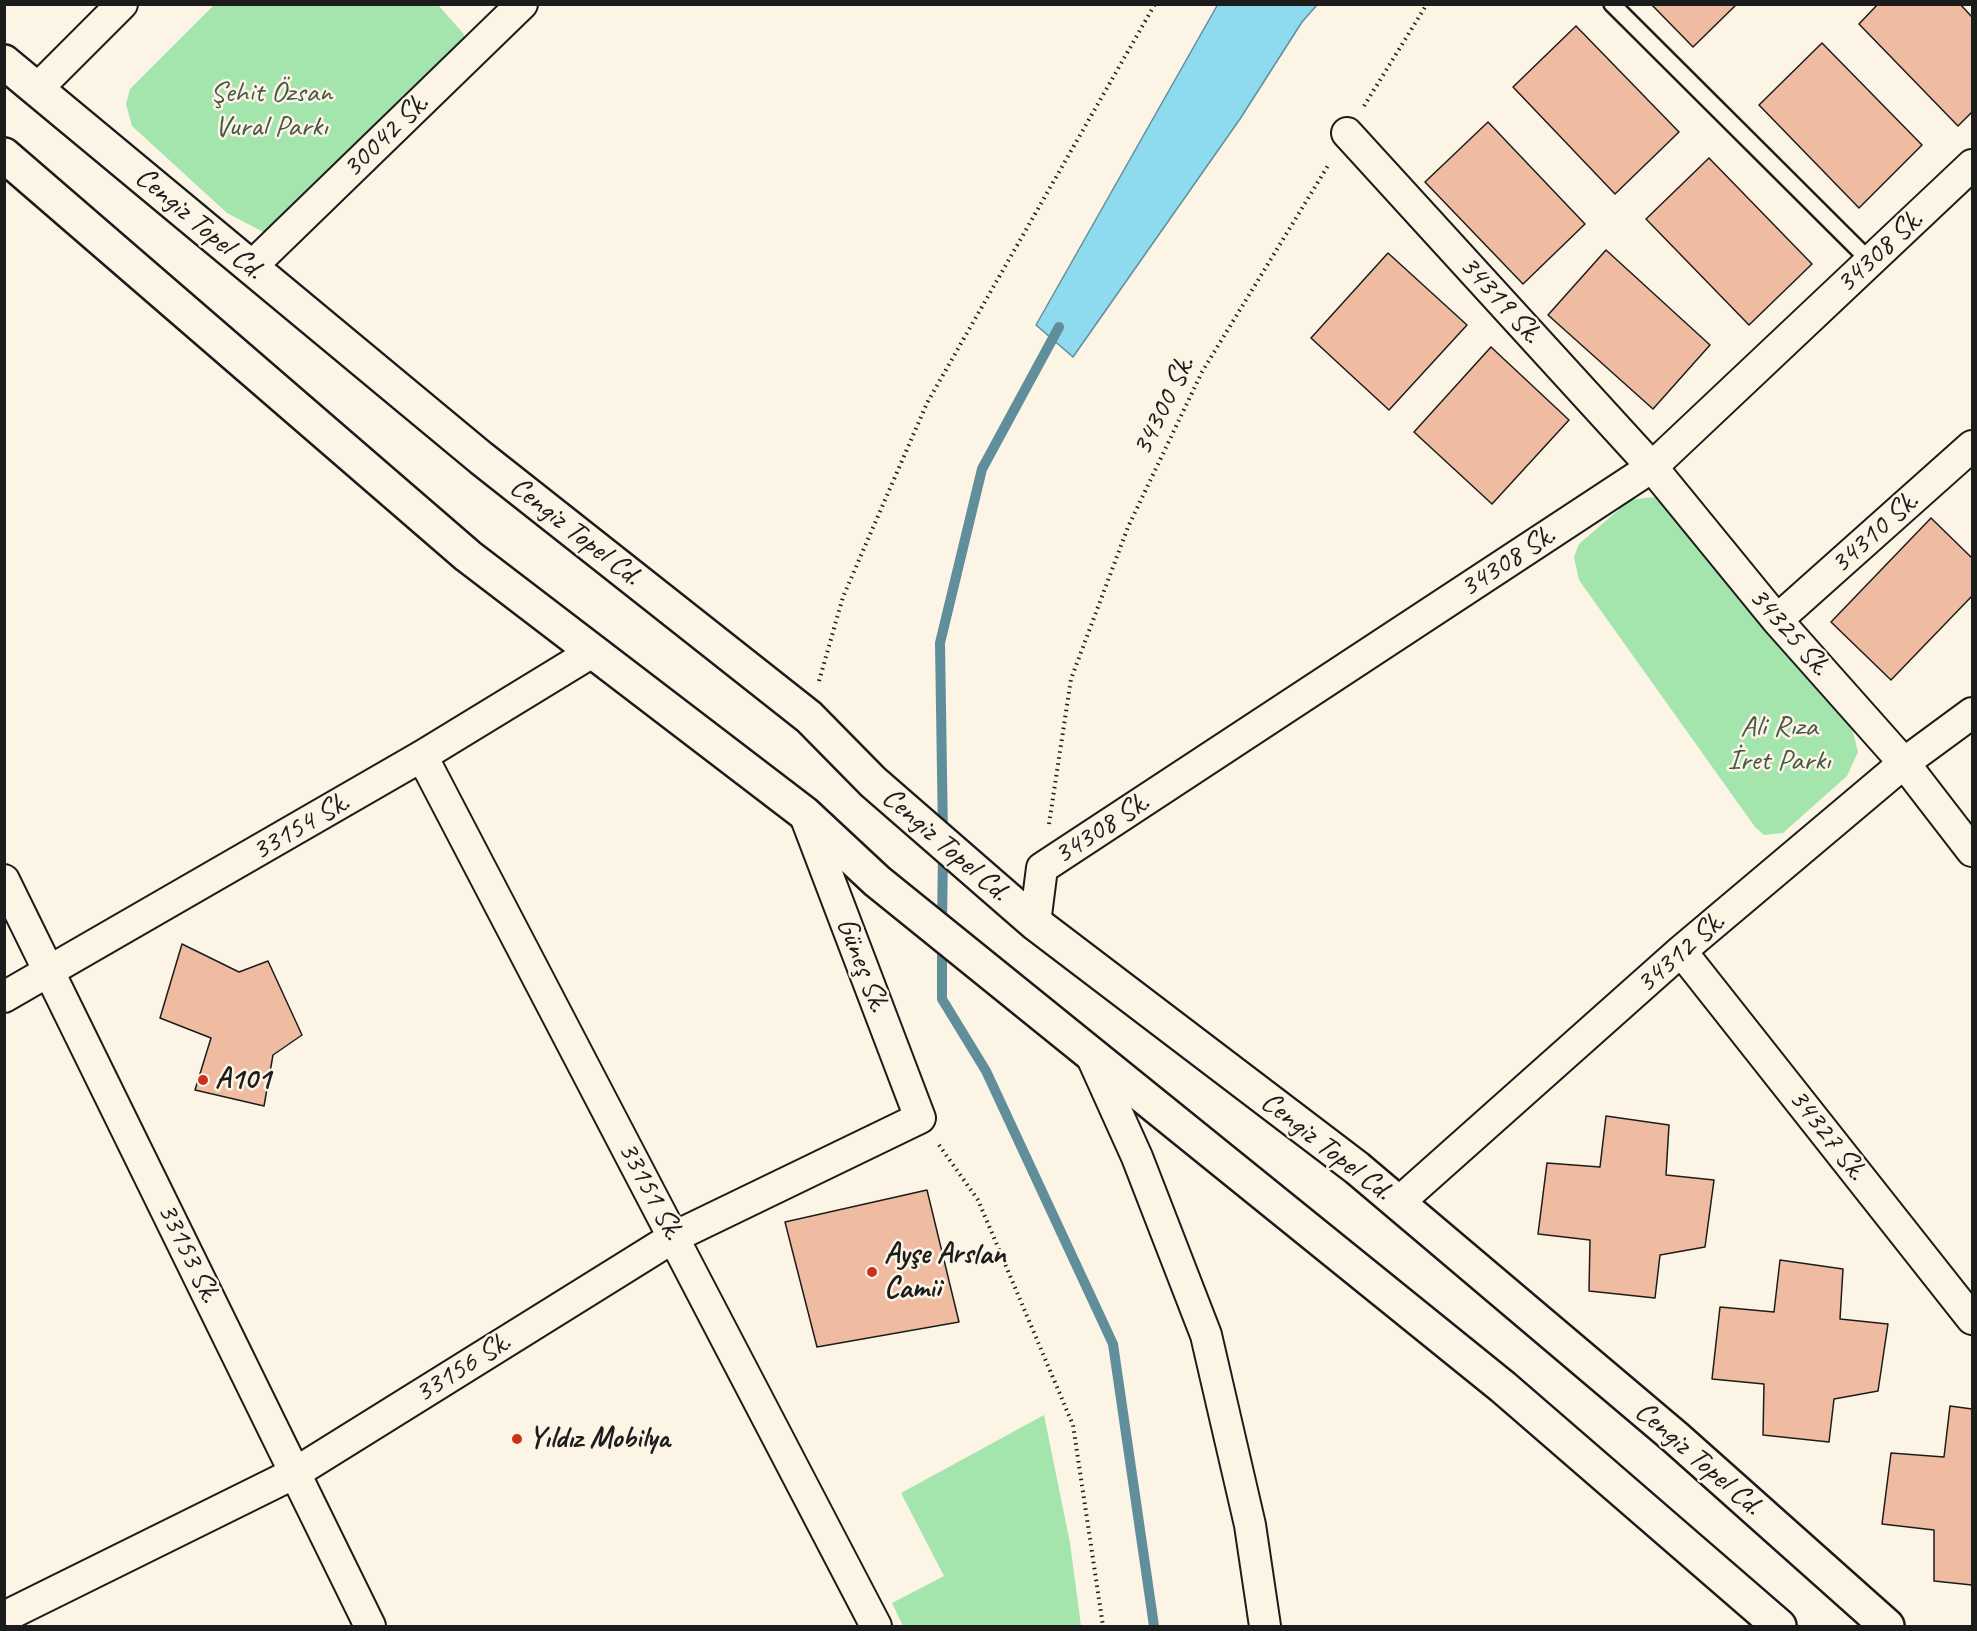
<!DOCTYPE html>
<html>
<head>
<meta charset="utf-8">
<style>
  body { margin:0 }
  #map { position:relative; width:1977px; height:1631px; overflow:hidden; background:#fcf5e5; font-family:Caveat,sans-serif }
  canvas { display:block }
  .frame { position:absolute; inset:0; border:6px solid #1c1c1c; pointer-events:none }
</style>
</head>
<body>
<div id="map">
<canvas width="1977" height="1631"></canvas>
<div class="frame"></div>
</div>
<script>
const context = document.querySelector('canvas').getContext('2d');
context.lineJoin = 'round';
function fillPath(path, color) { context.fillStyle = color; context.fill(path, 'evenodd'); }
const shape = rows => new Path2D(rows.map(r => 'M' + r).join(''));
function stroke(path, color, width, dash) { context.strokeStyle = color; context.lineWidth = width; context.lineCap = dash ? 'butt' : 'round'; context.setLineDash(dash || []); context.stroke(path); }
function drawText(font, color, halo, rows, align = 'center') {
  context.font = font + ' Caveat,sans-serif'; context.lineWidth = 5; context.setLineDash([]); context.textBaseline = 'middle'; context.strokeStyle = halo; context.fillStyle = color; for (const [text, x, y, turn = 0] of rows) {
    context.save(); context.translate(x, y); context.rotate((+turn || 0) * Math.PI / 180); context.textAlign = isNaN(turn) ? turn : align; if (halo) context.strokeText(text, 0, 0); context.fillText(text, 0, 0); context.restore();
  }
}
const green = shape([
  [214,5,438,5,463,33,468,44,269,235,227,213,132,126,126,104,130,89],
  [1653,497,1678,507,1852,728,1858,752,1847,776,1783,833,1764,835,1755,827,1579,580,1574,557,1579,544,1630,500],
  [1044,1415,1070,1543,1081,1626,903,1626,892,1603,944,1576,901,1493]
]);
const water = shape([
  [1218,4,1317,5,1302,22,1240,119,1073,357,1036,325,1218,4]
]);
const stream = shape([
  [943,836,940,643,982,469,1059,327],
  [942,926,943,852],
  [942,942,942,999,986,1071,1113,1344,1154,1626]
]);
const building = shape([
  [1651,4,1737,4,1693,47,1651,4],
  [1878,4,1960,4,1972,17,1972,112,1958,126,1859,24,1878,4],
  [1576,26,1679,132,1615,194,1513,87,1576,26],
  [1822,43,1922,145,1859,208,1759,105,1822,43],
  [1488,122,1585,224,1523,284,1425,182,1488,122],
  [1709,158,1812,264,1749,325,1646,219,1709,158],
  [1606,250,1710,345,1653,409,1548,315,1606,250],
  [1388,253,1467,325,1389,410,1311,338,1388,253],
  [1491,347,1569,420,1492,504,1414,432,1491,347],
  [1931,518,1972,558,1972,596,1891,680,1831,622,1931,518],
  [182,944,239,972,268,961,302,1035,273,1055,264,1106,195,1090,211,1038,160,1018,182,944],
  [1606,1116,1669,1125,1666,1175,1714,1180,1705,1247,1660,1255,1655,1298,1589,1291,1590,1240,1538,1234,1547,1163,1600,1167,1606,1116],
  [927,1190,959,1322,817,1347,785,1222,927,1190],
  [1780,1260,1843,1269,1840,1319,1888,1324,1878,1391,1834,1399,1829,1442,1763,1435,1764,1384,1712,1379,1720,1307,1774,1312,1780,1260],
  [1950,1406,1972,1409,1972,1585,1934,1581,1934,1530,1882,1524,1891,1453,1944,1457,1950,1406]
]);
const path = shape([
  [1364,106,1427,4],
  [819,681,843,597,927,403,1155,4],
  [1049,824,1071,679,1128,527,1202,372,1329,164],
  [939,1145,978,1200,1073,1425,1103,1626]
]);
const service = shape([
  [1612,4,1870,261]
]);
const minor = shape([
  [37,89,122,4],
  [1347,133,1652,467,1777,620,1904,763,1972,851],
  [251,267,522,4],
  [1777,620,1972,446],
  [422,756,876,1626],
  [4,880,370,1626],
  [1035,923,1042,868,1652,467,1972,165],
  [1681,951,1972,1319],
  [4,997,422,756,594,651],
  [1091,1055,1137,1157,1206,1335,1250,1525,1265,1626],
  [1398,1203,1681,951,1904,763,1972,713],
  [4,1617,295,1473,674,1237,920,1118,804,813]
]);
const tertiary = shape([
  [4,62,481,458,809,717,873,782,1035,923,1357,1168,1675,1437,1887,1626],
  [4,155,468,556,804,813,877,881,1503,1387,1779,1626]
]);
const markers = [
  [203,1080,6,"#c8321e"],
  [872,1272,6,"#c8321e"],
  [517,1439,6,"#c8321e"]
];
const parkNames = [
  ["Şehit Özsan",271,93],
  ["Vural Parkı",271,127],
  ["Ali Rıza",1779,727],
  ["İret Parkı",1779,761]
];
const streetNames = [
  ["30042 Sk.",386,136,-44],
  ["Cengiz Topel Cd.",199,224,40],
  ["34308 Sk.",1880,252,-43],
  ["34319 Sk.",1500,300,48],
  ["34300 Sk.",1164,406,-64],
  ["Cengiz Topel Cd.",575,532,38],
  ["34310 Sk.",1875,533,-42],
  ["34308 Sk.",1508,562,-33],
  ["34325 Sk.",1789,632,49],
  ["33154 Sk.",301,827,-30],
  ["34308 Sk.",1102,829,-33],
  ["Cengiz Topel Cd.",945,845,41],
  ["34312 Sk.",1681,953,-41],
  ["Güneş Sk.",862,965,69],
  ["34327 Sk.",1827,1135,52],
  ["Cengiz Topel Cd.",1326,1147,38],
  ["33151 Sk.",650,1191,62],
  ["33153 Sk.",188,1253,64],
  ["33156 Sk.",463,1368,-32],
  ["Cengiz Topel Cd.",1698,1459,41]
];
const poiNames = [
  ["A101",215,1080],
  ["Ayşe Arslan",884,1255],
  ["Camii",884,1289],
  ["Yıldız Mobilya",529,1439]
];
fillPath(green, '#a4e4ad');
fillPath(water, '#8edaee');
stroke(water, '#608e9a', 1.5);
stroke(stream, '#608e9a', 10);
fillPath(building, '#efbba1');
stroke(building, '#1c1c1c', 1.5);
stroke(service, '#1c1c1c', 20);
stroke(minor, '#1c1c1c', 34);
stroke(tertiary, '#1c1c1c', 38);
stroke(path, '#1c1c1c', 4, [1.5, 4.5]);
stroke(service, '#fcf5e5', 15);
stroke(minor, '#fcf5e5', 30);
stroke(tertiary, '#fcf5e5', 33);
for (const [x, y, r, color] of markers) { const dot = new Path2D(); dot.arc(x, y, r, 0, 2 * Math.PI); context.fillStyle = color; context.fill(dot); stroke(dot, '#fcf5e5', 2); }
drawText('30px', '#455848', '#fcf5e5', parkNames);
drawText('30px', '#1c1c1c', '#fcf5e5', streetNames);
drawText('bold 30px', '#1c1c1c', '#fcf5e5', poiNames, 'left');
</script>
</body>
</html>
